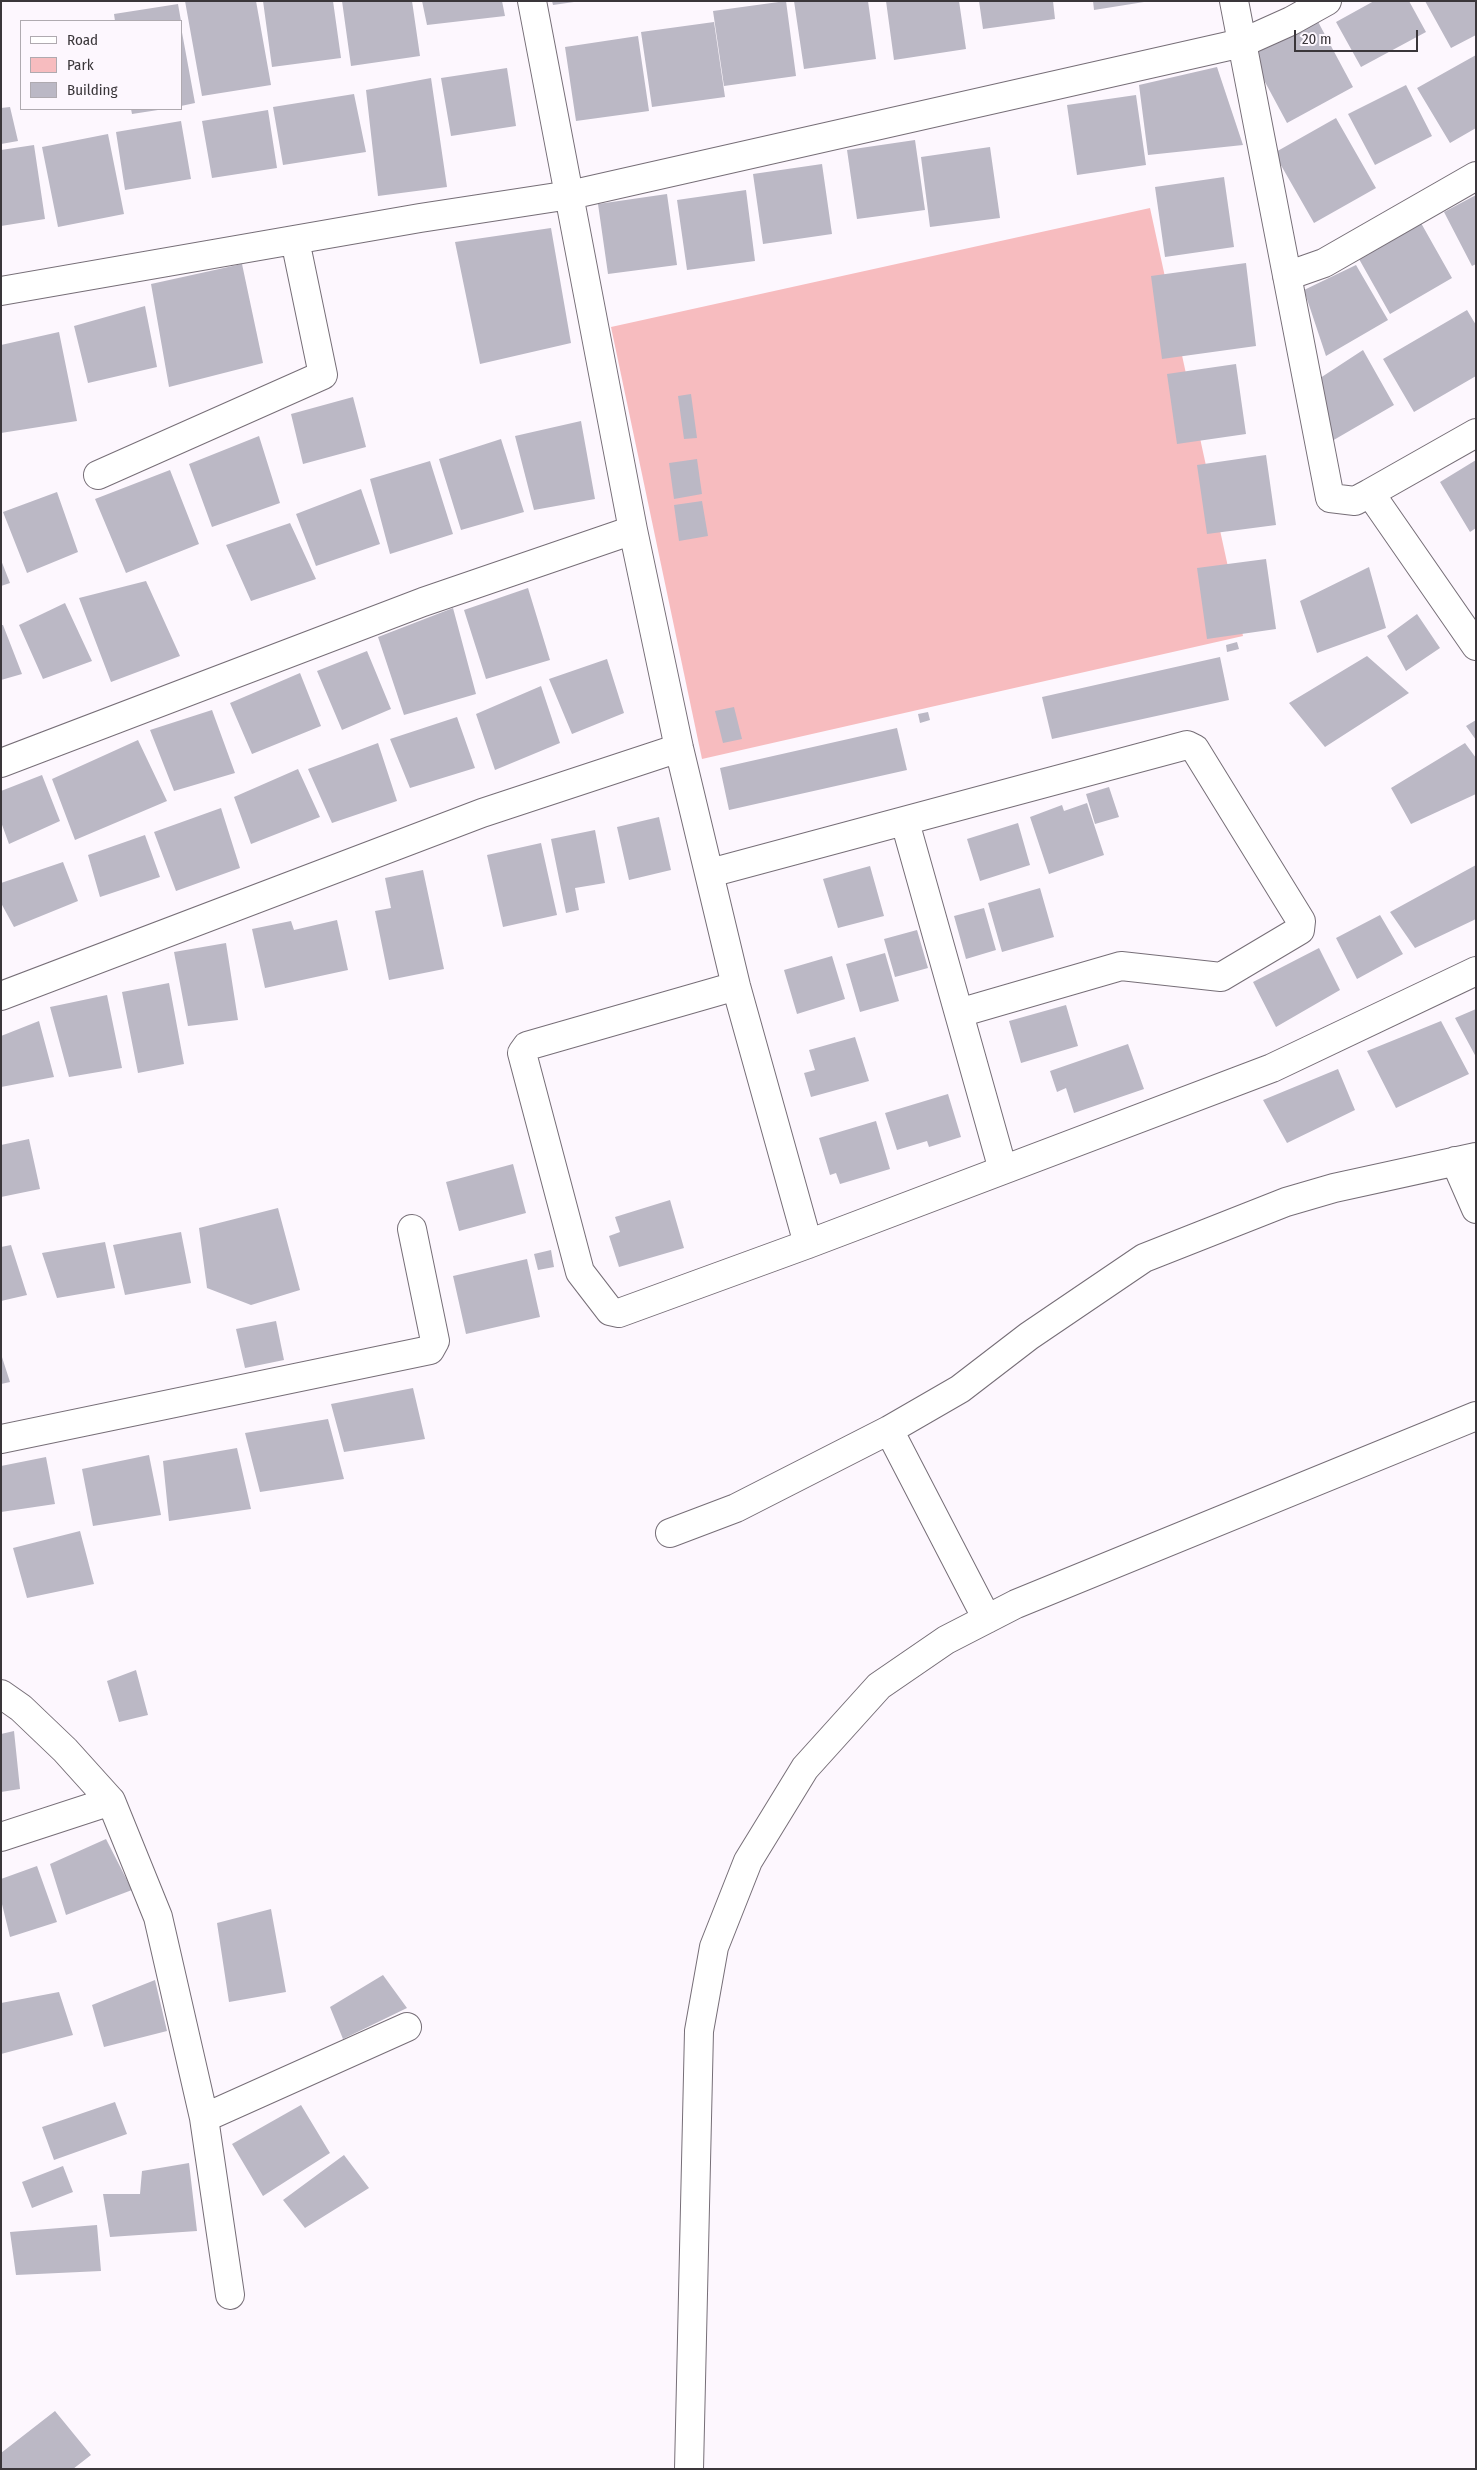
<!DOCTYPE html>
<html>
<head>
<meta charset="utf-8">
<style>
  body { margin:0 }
  #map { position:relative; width:1477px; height:2470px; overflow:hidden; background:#fdf7fe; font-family:"Fira Sans Condensed",sans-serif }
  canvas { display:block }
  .frame { position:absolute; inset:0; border:2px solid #3a363a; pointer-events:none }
  .legend { position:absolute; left:20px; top:20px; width:162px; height:90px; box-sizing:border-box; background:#fdf7fe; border:1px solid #afaab0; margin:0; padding:6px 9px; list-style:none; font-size:15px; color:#3a363a }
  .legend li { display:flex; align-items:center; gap:10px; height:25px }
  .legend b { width:25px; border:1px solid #afaab0 }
  .scale { position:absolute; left:1294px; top:30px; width:124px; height:22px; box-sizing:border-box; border:2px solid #3a363a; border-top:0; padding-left:6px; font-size:15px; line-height:18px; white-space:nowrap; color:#3a363a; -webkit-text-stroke:4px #fdf7fe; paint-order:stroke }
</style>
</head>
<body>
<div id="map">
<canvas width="1477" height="2470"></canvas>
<div class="frame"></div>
<ul class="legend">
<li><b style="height:6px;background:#fff"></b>Road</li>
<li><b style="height:14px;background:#f7bcbf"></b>Park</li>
<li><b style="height:14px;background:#bbb8c5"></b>Building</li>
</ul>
<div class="scale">20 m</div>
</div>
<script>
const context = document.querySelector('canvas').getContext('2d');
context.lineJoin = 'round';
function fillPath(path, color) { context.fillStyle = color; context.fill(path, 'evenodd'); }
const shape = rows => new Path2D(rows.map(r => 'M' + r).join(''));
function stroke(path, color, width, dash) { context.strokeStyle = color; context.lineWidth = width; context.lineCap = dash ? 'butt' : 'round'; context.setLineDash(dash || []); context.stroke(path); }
const green = shape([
  [1150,208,1243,636,702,759,611,327]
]);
const building = shape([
  [185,1,256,1,271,85,202,96],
  [263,1,333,1,341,58,272,67],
  [342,1,412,1,420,56,351,66],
  [422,1,502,1,505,16,427,25],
  [552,1,574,1,574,2,553,5],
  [786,1,796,76,724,86,713,11],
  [794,1,868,1,876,59,804,69],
  [886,1,959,1,966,49,894,60],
  [979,1,1053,1,1055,19,983,29],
  [1093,1,1144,1,1144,2,1094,10],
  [1374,1,1409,1,1426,32,1361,67,1336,22],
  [1425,1,1476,1,1476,35,1451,48],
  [178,4,181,21,115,21,114,14],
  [1316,18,1353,87,1287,123,1250,54],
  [714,22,725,97,652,107,641,32],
  [181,27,195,103,181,106],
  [638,36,649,111,576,121,565,47],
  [1476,55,1476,128,1450,143,1417,88],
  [1217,67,1243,145,1148,155,1139,85],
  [507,68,516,126,451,136,441,78],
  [431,78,447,187,378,196,366,90],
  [1406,85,1432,136,1375,165,1348,114],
  [354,94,366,152,283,165,273,107],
  [1136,95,1146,165,1077,175,1067,105],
  [10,107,18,141,1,144,1,108],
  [131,109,158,109,158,110,132,114],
  [268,110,277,168,212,178,202,121],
  [1336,118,1376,188,1314,223,1274,153],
  [181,121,191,179,125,190,116,132],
  [108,134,124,214,58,227,42,147],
  [915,140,925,210,857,219,847,150],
  [34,145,45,219,1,226,1,150],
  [990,147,1000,218,930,227,921,157],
  [822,164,832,234,763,244,753,174],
  [1224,177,1234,247,1165,257,1155,187],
  [746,190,755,261,687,270,677,200],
  [667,194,677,265,608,274,598,204],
  [1476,195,1476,264,1472,266,1444,212],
  [1421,223,1452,278,1390,314,1359,259],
  [551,228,571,343,480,364,455,242],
  [1246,263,1256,346,1162,359,1151,276],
  [242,264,263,363,169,387,151,284],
  [1356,265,1388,320,1326,356,1304,290],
  [145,306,157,367,88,383,74,326],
  [1467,310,1476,325,1476,376,1414,412,1383,359],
  [59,332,77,421,1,433,1,345],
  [1363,350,1394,405,1332,441,1311,384],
  [1236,364,1246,434,1177,444,1167,374],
  [691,394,697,438,684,439,678,396],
  [353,397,366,447,303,464,291,414],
  [581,421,595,499,534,510,515,436],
  [259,436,280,503,212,527,189,464],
  [501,439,524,512,461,530,439,459],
  [1266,455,1276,525,1207,534,1197,465],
  [697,459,702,494,674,499,669,463],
  [1476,460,1476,528,1470,532,1440,482],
  [430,461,453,534,390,554,370,479],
  [170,470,199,544,126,573,95,499],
  [361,489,380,544,316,566,296,514],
  [57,492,78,552,27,573,3,512],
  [702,501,708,536,679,541,674,505],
  [290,523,316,579,251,601,226,545],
  [1266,559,1276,629,1207,639,1197,568],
  [1,560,10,583,1,586],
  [1369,567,1386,628,1317,653,1300,601],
  [146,581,180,656,111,682,79,598],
  [528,588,550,660,486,679,464,610],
  [65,603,92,661,43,679,19,625],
  [453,608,476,694,404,715,378,637],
  [1417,614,1440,648,1406,671,1387,636],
  [1,625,3,625,22,674,1,680],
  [1237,642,1239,649,1227,652,1226,645],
  [367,651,391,709,342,730,317,671],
  [1367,656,1409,693,1325,747,1289,703],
  [1220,657,1229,700,1052,739,1042,697],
  [607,659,624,713,572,734,549,679],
  [300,673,321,726,252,754,230,703],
  [541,686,560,743,495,770,476,714],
  [734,707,742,739,723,743,715,711],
  [212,710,235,773,174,791,150,730],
  [928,712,930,720,920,723,918,714],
  [457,717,475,768,410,788,390,739],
  [1476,720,1476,740,1466,726],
  [897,728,907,770,729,810,720,768],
  [138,740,167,801,75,840,52,779],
  [378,743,397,801,332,823,308,769],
  [1465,743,1476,758,1476,794,1411,824,1391,788],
  [298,769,320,817,251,844,234,797],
  [42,775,60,821,9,844,1,822,1,791],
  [1109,787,1119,817,1095,824,1086,794],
  [1087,803,1104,855,1049,874,1030,817,1062,805,1064,811],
  [221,808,240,868,176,891,154,832],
  [659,817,671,870,629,880,617,827],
  [1018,823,1030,865,980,881,967,839],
  [595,830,605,883,575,888,579,910,566,913,551,839],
  [145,835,160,877,100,897,88,855],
  [541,843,557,915,503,927,487,855],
  [63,862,78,901,14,927,1,903,1,883],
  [1476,865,1476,919,1415,948,1390,912],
  [870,866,884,916,838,928,823,879],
  [423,870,444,969,389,980,375,911,391,908,385,878],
  [1040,888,1054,937,1002,952,988,903],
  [984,908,996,950,966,959,954,916],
  [1380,915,1403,954,1357,979,1336,938],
  [337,920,348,970,265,988,252,929,291,921,294,930],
  [917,930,928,968,895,977,884,939],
  [226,943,238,1020,188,1026,174,952],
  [1319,948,1340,990,1276,1027,1253,982],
  [885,953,899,1001,860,1012,846,964],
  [832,956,845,999,797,1014,784,970],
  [169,983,184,1064,138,1073,122,992],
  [107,995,122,1068,69,1077,50,1007],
  [1066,1005,1078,1046,1021,1063,1009,1021],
  [1476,1009,1476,1057,1455,1018],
  [39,1021,54,1077,1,1087,1,1036],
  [1441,1021,1469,1074,1396,1108,1367,1051],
  [855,1037,869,1081,811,1097,804,1073,815,1070,809,1050],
  [1128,1044,1144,1089,1074,1113,1066,1088,1057,1092,1050,1071],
  [1338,1069,1355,1110,1287,1143,1263,1100],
  [948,1094,961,1137,929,1147,927,1141,897,1150,885,1113],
  [876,1121,890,1169,840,1184,836,1173,830,1175,819,1138],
  [29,1139,40,1189,1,1197,1,1145],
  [513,1164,526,1213,459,1231,446,1182],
  [670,1200,684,1248,619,1267,609,1236,620,1232,615,1217],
  [278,1208,300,1290,251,1305,207,1288,199,1228],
  [181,1232,191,1283,125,1295,113,1245],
  [105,1242,115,1288,57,1298,42,1253],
  [11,1245,27,1295,1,1301,1,1247],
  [551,1250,554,1267,538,1270,534,1254],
  [527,1259,540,1317,466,1334,453,1276],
  [276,1321,284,1360,245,1368,236,1329],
  [1,1354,10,1382,1,1384],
  [413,1388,425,1439,344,1452,331,1404],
  [328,1419,344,1479,260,1492,245,1433],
  [237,1448,251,1509,169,1521,163,1461],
  [149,1455,161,1515,93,1526,82,1469],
  [46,1457,55,1504,1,1512,1,1466],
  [80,1531,94,1584,27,1598,13,1548],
  [136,1670,148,1715,119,1722,107,1681],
  [14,1731,20,1789,1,1792,1,1734],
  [106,1839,132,1890,66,1915,50,1864],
  [37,1866,57,1922,10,1937,1,1900,1,1879],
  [271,1909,286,1992,229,2002,217,1923],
  [383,1975,407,2008,343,2039,330,2007],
  [155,1980,167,2031,104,2047,92,2005],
  [59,1992,73,2035,1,2054,1,2003],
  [115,2102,127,2134,54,2160,42,2127],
  [301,2105,330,2153,263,2196,232,2144],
  [344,2155,369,2188,305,2228,283,2200],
  [189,2163,197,2231,110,2237,103,2194,140,2194,142,2171],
  [63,2166,73,2192,32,2208,22,2182],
  [97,2225,101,2271,16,2275,10,2232],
  [55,2411,91,2455,73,2469,1,2469,1,2453]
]);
const minor = shape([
  [532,1,633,530,679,748,736,986,808,1244],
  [1234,1,1330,498,1355,501,1370,493],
  [1287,276,1324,263,1476,176],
  [1,291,420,218,570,195,1242,43,1291,21,1327,1],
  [1476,433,1370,493,1476,646],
  [98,475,323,375,295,240],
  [1,763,423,602,633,530],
  [905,822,1003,1170],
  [710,873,1187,745,1195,749,1301,921,1300,930,1221,977,1121,966,959,1013],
  [736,986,527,1046,522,1053,580,1272,610,1311,619,1313,808,1244,1272,1068,1476,971],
  [1,996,482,813,679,748],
  [1455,1161,1476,1209],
  [889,1430,987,1619],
  [1,1439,430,1350,435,1341,412,1229],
  [670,1533,736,1508,889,1430,960,1389,1029,1336,1144,1258,1286,1202,1334,1188,1476,1157],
  [1,1694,21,1708,65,1750,111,1801,158,1917,204,2118,230,2295],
  [1,1837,111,1801],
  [204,2118,407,2027],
  [689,2469,699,2031,714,1947,748,1861,805,1768,879,1686,946,1640,1016,1604,1476,1416]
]);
fillPath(green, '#f7bcbf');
fillPath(building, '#bbb8c5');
stroke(minor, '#766e77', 30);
stroke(minor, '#fff', 28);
</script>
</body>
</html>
